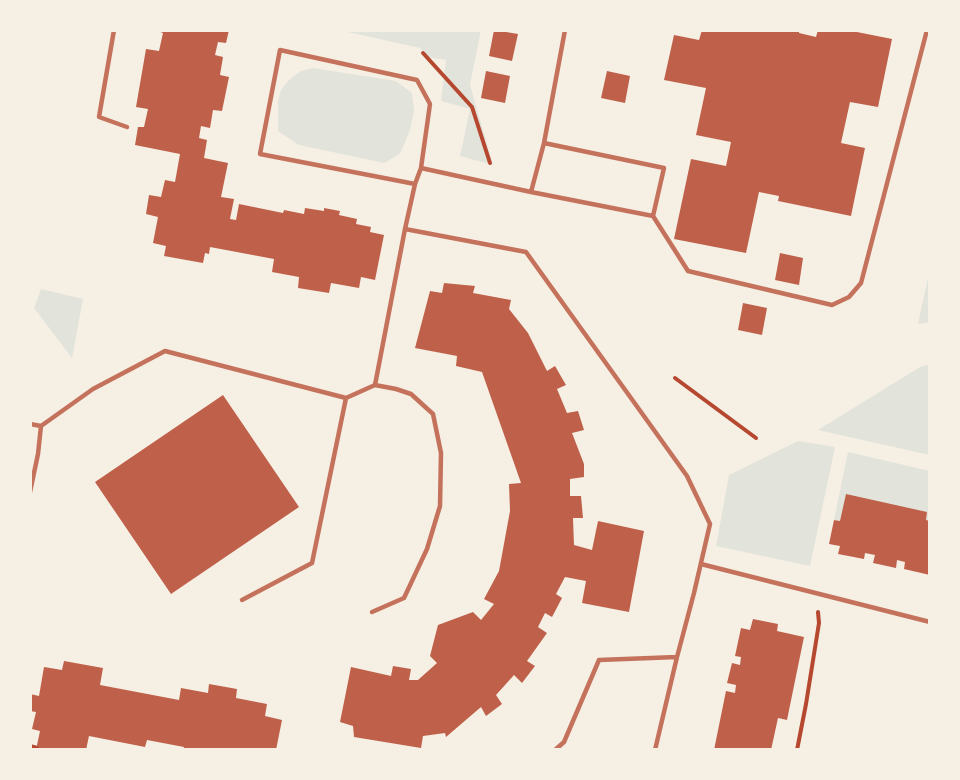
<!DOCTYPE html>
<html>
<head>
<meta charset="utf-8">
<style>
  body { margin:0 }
  #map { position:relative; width:960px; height:780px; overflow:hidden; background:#f6efe4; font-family:"Open Sans",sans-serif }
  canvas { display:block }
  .frame { position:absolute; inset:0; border:32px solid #f6efe4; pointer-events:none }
</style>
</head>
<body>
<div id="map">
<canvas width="960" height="780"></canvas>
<div class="frame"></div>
</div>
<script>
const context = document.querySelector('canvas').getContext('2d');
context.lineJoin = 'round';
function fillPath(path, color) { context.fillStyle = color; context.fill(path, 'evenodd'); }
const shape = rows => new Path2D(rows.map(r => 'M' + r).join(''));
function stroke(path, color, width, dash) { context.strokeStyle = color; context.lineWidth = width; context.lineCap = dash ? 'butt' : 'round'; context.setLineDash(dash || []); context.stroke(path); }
const green = shape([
  [339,30,481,30,470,85,493,165,460,156,470,109,441,101,446,60,427,57,420,48],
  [313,68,396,81,412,93,414,111,410,130,400,154,384,163,299,145,278,131,278,101,281,90,289,80,301,71],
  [930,268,930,322,918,324],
  [41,289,83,299,72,358,34,308],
  [930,364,930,455,818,430,920,367],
  [798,441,835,447,810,566,716,546,729,475],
  [848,452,930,471,930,521,926,520,927,512,840,521,834,520]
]);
const building = shape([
  [155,30,229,30,226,43,218,42,215,55,223,57,220,75,229,77,222,111,213,110,210,128,201,126,199,138,207,140,204,158,228,163,221,197,234,199,230,219,236,220,239,204,283,213,284,210,304,214,305,208,324,211,324,208,340,211,339,215,357,219,356,224,371,227,370,232,384,235,375,280,361,277,359,288,331,283,329,293,298,288,299,277,272,272,274,259,210,247,209,254,205,253,203,263,164,256,166,246,153,243,158,217,146,214,149,195,161,197,165,180,175,182,180,154,135,145,138,127,144,127,148,109,136,107,146,49,159,51,163,33],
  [494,30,518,34,512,61,489,56],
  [702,30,799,30,799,33,816,37,818,30,847,30,892,39,878,107,850,102,841,143,865,148,851,216,778,201,779,196,759,192,746,253,674,239,691,159,726,166,731,142,696,135,706,88,664,80,674,35,699,40],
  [486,71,510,76,505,103,481,98],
  [607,71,630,76,625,103,601,98],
  [780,253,803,258,799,285,775,280],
  [444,283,475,286,473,293,511,300,509,309,528,333,547,371,555,366,566,385,557,389,567,413,578,411,584,430,572,433,584,464,584,477,570,479,570,496,581,496,583,518,573,518,574,545,592,550,598,521,644,531,629,612,582,603,586,581,565,577,556,594,562,598,552,617,545,613,538,627,547,633,527,661,535,666,522,683,514,675,496,695,502,704,486,716,481,707,446,737,445,733,423,736,421,748,354,737,353,726,340,722,351,667,391,676,393,666,411,669,409,680,418,680,437,663,430,656,438,625,473,612,481,620,494,604,484,599,499,571,510,511,509,484,521,483,482,372,456,366,457,356,415,348,430,291,442,293],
  [743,303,767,308,762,335,738,330],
  [223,395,299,507,171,594,95,482],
  [846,494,927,512,926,520,930,521,930,575,904,569,905,562,897,560,896,568,873,563,875,555,865,553,864,559,838,554,840,546,829,544,834,520,840,521],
  [753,619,778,624,777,631,804,637,787,720,778,718,771,750,714,750,726,691,735,693,736,685,727,683,732,663,740,665,741,657,735,656,741,628,750,630],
  [64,661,103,668,100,685,179,700,181,688,208,693,209,684,237,689,236,698,267,704,265,716,282,720,276,750,183,750,184,747,147,740,145,747,89,736,86,750,36,750,40,731,32,729,36,712,30,711,30,694,39,696,44,667,62,670]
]);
const path = shape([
  [423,53,472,107,490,163],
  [675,378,756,438],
  [30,746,37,748],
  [797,750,806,704,819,623,818,612]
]);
const service = shape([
  [114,30,99,117,127,127],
  [544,143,664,168,653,216,688,271,832,305,849,297,861,283,927,30],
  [421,168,531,192,544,143,565,30],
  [531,192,653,216],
  [405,229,526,252,687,476,710,524,694,593,677,657,599,660,564,742,555,750],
  [30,424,41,426],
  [30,492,38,454,41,426,93,389,165,351,346,398,375,385,405,229,415,184,421,168,430,104,417,80,280,50,260,154,415,184],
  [701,564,930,622],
  [242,600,312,563,346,398],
  [372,612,404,598,427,549,440,506,441,453,433,414,411,394,396,389,375,385],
  [655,750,677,657]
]);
fillPath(green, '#e2e4dc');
fillPath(building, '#bf614a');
stroke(path, '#b5482f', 4);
stroke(service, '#c5725c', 4.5);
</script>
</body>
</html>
